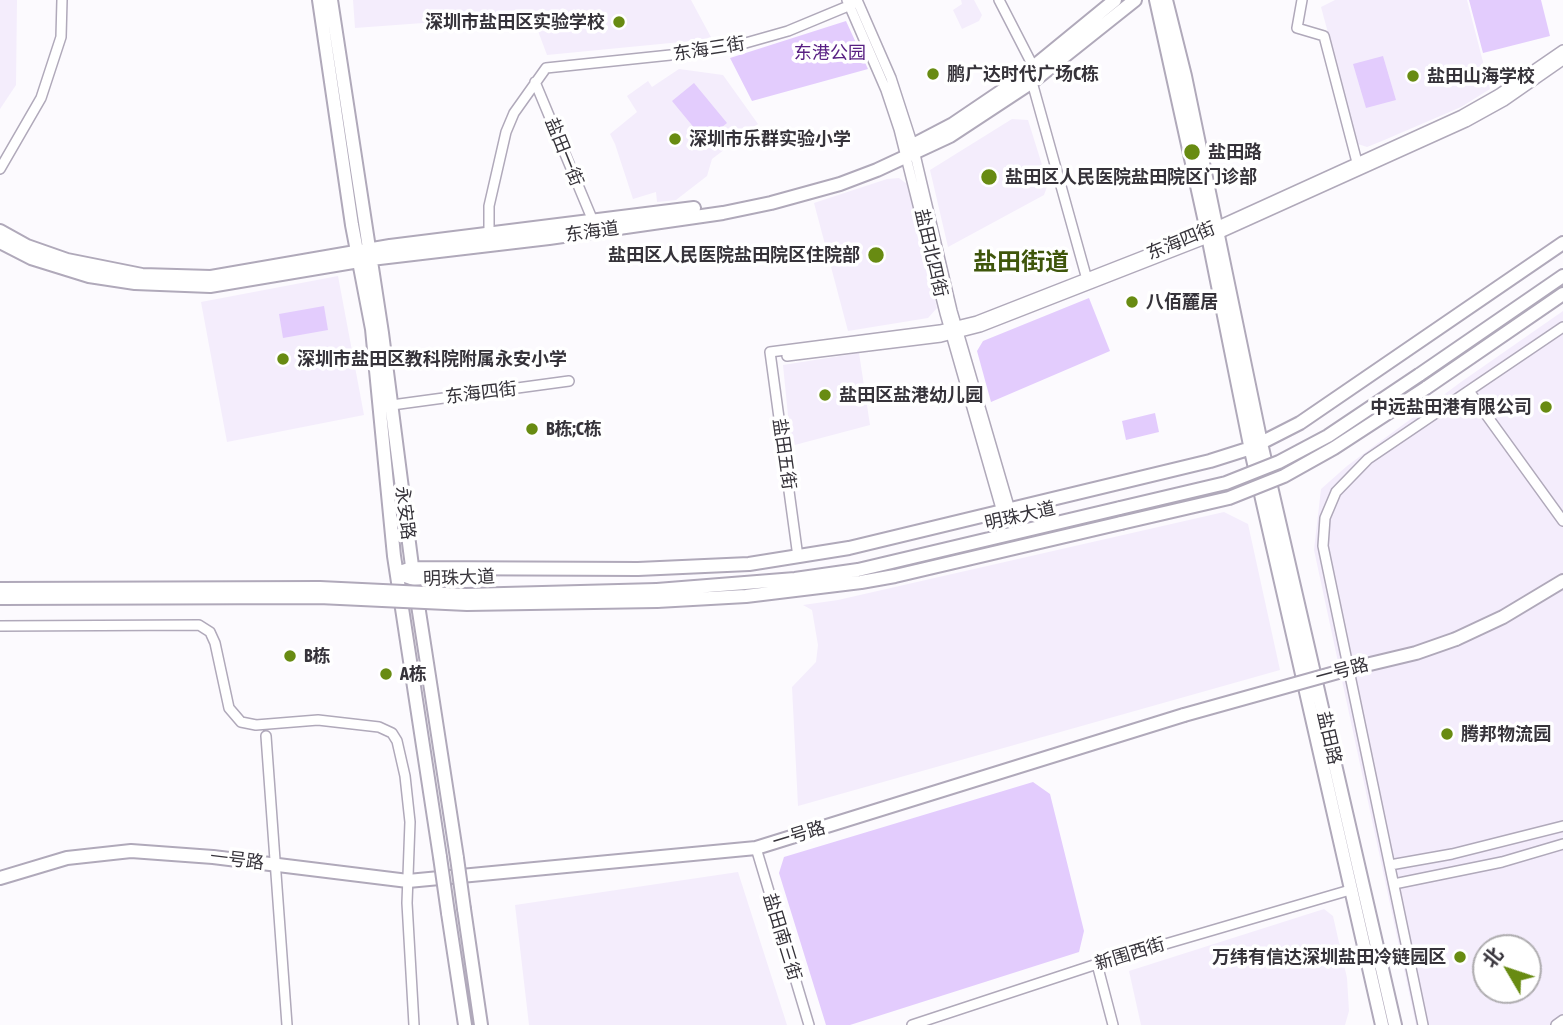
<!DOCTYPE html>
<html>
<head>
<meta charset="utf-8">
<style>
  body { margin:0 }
  #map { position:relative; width:1563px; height:1025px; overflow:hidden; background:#fcfafe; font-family:"Asap Condensed","Noto Sans SC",sans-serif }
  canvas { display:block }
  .north { position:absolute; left:1472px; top:934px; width:70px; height:70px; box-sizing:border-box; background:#fff; border:2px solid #afadb0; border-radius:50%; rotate:309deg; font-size:19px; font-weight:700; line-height:28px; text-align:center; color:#36333a }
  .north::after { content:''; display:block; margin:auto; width:24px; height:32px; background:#688b12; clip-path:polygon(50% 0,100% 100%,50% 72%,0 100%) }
</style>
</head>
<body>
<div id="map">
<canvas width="1563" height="1025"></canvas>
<div class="north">北</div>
</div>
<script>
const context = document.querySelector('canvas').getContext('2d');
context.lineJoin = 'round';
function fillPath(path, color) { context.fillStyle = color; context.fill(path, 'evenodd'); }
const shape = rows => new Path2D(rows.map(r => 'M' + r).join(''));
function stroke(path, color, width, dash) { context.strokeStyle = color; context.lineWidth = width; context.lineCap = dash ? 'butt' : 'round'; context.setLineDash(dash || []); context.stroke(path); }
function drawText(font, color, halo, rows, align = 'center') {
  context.font = font + ' "Asap Condensed","Noto Sans SC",sans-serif'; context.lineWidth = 7; context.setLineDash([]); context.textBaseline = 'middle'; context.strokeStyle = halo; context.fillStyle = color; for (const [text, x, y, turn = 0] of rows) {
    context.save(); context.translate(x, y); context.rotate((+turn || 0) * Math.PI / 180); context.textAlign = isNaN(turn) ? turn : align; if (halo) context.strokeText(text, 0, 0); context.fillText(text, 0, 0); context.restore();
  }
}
const built = shape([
  [0,0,17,0,16,85,0,109],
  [353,0,691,0,712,39,547,55,532,15,355,28],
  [961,0,974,0,982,15,979,21,962,29,953,10,962,4],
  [1335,0,1467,0,1490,89,1461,107,1382,141,1367,147,1358,144,1321,7],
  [679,69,723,75,758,124,712,159,707,176,676,200,657,202,656,192,633,199,615,144,610,134,637,112,627,96,648,81,652,87],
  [1012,119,1028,120,1048,184,1044,195,948,247,930,170],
  [899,178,907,184,937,308,928,318,848,331,814,203,887,179],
  [338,276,364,415,227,442,201,302],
  [1563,311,1563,1025,1416,1025,1314,550,1321,489,1347,466,1461,382],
  [1486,948,1528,948,1528,990,1486,990],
  [859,353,870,425,791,446,783,365],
  [1224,512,1248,524,1280,670,798,806,792,687,816,662,818,645,812,610,803,605,838,600],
  [738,872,787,1025,529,1025,515,905],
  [1324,909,1333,916,1347,978,1349,1011,1345,1025,1141,1025,1129,971]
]);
const green = shape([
  [1469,0,1541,0,1550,36,1483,53],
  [846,21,868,69,752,101,730,58],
  [1383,56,1396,100,1366,108,1353,64],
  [694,83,727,123,705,141,672,101],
  [1089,298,1110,351,991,402,977,351,983,341],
  [324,306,328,330,283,338,279,314],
  [1155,413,1159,432,1126,440,1122,421],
  [1033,782,1050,794,1084,931,1079,952,850,1025,826,1025,779,873,784,857]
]);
const street = shape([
  [847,0,886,90,899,129,945,313,1002,512],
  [857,0,891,78,913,146,952,311,1010,510],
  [999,0,1034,68],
  [1302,0,1297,28,1324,36,1358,166],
  [535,82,593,221],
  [1032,82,1088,283],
  [0,169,41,98,61,37,62,0],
  [489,233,489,206,506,132,514,113,546,68,680,54,735,46,788,31,853,4],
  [787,356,941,337,980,327,1218,234,1466,122,1504,101,1563,60],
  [1469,391,1563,521],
  [392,405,569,381],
  [798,557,770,352,940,330,977,321,1207,231,1462,115,1499,94,1563,50],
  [0,626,199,625,210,632,215,643,229,708,241,722,256,725,318,720,379,727,392,733,397,741,405,776,410,822,407,903,414,1025],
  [266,736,287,1025],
  [756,848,809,1025],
  [1390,865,1452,854,1563,826],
  [1394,884,1502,862,1563,844],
  [1097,964,1113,1025],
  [912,1025,1097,964,1350,890],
  [1423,1025,1323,546,1325,518,1336,492,1368,459,1563,327],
  [1556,1025,1563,1020]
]);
const secondary = shape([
  [319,0,352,225,372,329,394,556,440,857],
  [331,0,382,333,413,574],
  [1156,0,1207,231,1252,455,1382,1025],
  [1166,0,1185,76,1261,443,1395,1025],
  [909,147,953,124,1015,82,1115,0],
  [0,231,27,246,67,260,142,275,211,277,390,246,694,208],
  [0,242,31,258,89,276,135,283,210,286,371,259,549,238,723,213,771,203,840,184,877,170,950,136,1032,82,1135,0],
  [1419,375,1563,276],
  [1426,388,1563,294],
  [397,573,412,568,638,569,749,564,849,548,1210,461,1251,448,1300,423,1563,243],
  [397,573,414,579,444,576],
  [657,590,795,579,858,570,1120,508],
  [416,592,457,858],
  [657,601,746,596,861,582,895,576,1121,523],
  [1456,639,1503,617,1563,581],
  [0,878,67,858,131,851,213,857,408,881,756,848,1184,715],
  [464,909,481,1025],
  [448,913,465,1025]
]);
const secondaryBridge = shape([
  [1120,508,1226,483,1279,462,1328,436,1419,375],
  [1121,523,1229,498,1284,476,1334,448,1426,388],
  [0,589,320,588,466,595,657,590],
  [0,598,319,597,467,604,657,601],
  [1184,715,1349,669,1416,653,1456,639],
  [440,857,448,913],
  [457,858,464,909]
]);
const markers = [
  [619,22,7,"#688b12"],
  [933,74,7,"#688b12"],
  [1413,76,7,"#688b12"],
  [675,139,7,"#688b12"],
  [1192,152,9,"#688b12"],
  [989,177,9,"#688b12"],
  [876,255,9,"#688b12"],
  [1132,302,7,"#688b12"],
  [283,359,7,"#688b12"],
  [825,395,7,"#688b12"],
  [1546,407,7,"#688b12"],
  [532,429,7,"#688b12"],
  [290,656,7,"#688b12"],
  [386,674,7,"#688b12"],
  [1447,734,7,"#688b12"],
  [1460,957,7,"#688b12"]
];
const poiNames = [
  ["深圳市盐田区实验学校",605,22,"right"],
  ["鹏广达时代广场C栋",947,74],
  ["盐田山海学校",1427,76],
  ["深圳市乐群实验小学",689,139],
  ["盐田路",1208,152],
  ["盐田区人民医院盐田院区门诊部",1005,177],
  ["盐田区人民医院盐田院区住院部",860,255,"right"],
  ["八佰麓居",1146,302],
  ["深圳市盐田区教科院附属永安小学",297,359],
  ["盐田区盐港幼儿园",839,395],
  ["中远盐田港有限公司",1532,407,"right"],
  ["B栋;C栋",546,429],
  ["B栋",304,656],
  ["A栋",400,674],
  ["腾邦物流园",1461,734],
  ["万纬有信达深圳盐田冷链园区",1446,957,"right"]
];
const streetNames = [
  ["东海三街",709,49,-9],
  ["盐田一街",564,152,68],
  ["东海道",592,232,-8],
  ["东海四街",1181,241,-22],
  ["盐田北四街",931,253,77],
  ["东海四街",481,393,-7],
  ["盐田五街",784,454,82],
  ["永安路",405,513,83],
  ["明珠大道",1020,516,-13],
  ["明珠大道",459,578,-2],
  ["一号路",1342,671,-15],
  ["盐田路",1329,738,77],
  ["一号路",799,835,-17],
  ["一号路",237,860,7],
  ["盐田南三街",782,937,73],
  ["新围西街",1130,954,-17]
];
const parkNames = [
  ["东港公园",830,53]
];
const districtNames = [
  ["盐田街道",1021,262]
];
fillPath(built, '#f4edfc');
fillPath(green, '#e3ccfd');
stroke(street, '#b0a9ba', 12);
stroke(secondary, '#b0a9ba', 16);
stroke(street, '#fff', 9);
stroke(secondary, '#fff', 12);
stroke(secondaryBridge, '#b0a9ba', 16, []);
stroke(secondaryBridge, '#fff', 12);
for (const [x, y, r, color] of markers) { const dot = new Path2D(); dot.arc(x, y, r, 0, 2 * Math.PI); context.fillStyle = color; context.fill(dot); stroke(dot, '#fff', 2.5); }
drawText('bold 18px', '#36333a', '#fff', poiNames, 'left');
drawText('18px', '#36333a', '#fff', streetNames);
drawText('18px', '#582083', '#fff', parkNames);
drawText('bold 24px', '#3f560b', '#fff', districtNames);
</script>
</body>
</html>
